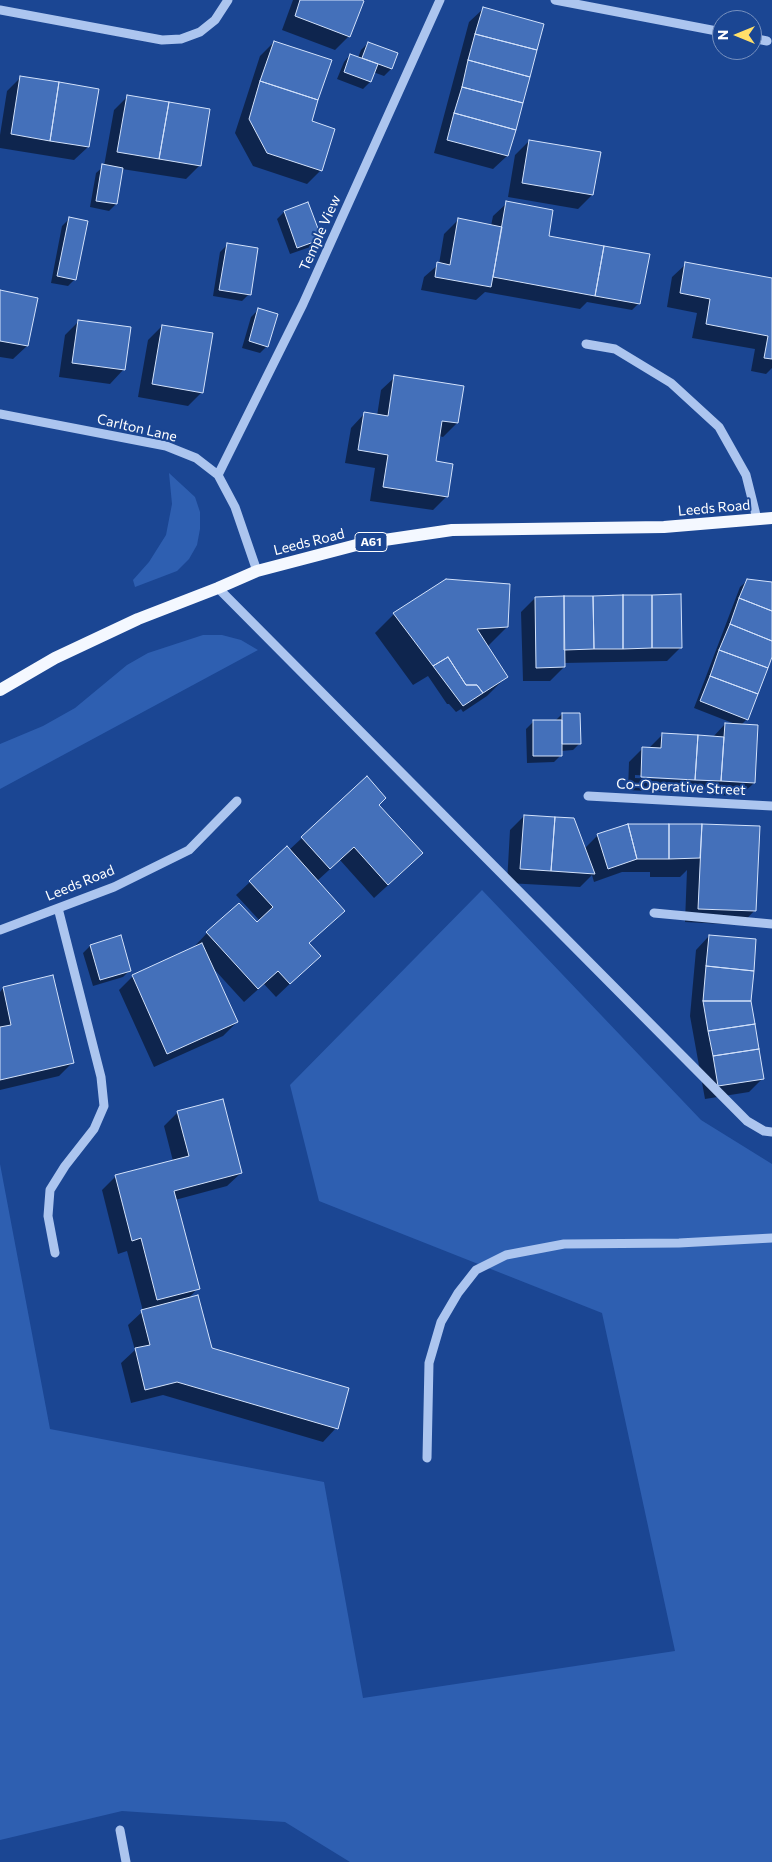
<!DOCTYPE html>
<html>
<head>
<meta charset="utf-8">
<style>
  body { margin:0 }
  #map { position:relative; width:772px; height:1862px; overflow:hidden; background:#1b4693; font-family:Commissioner,sans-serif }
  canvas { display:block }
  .north { position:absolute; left:712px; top:10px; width:50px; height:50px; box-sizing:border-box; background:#1b4693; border:1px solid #7690be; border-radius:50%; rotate:270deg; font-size:14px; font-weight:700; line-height:20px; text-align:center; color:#fff }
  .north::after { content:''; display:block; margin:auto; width:18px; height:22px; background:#ffdf6a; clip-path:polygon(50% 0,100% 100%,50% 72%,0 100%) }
</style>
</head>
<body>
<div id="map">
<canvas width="772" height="1862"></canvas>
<div class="north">N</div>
</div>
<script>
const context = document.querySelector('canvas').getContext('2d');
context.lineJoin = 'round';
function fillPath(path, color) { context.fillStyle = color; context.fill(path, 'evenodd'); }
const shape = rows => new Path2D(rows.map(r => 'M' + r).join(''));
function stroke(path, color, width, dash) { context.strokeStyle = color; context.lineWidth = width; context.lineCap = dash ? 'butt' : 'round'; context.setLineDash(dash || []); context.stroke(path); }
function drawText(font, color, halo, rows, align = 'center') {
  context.font = font + ' Commissioner,sans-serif'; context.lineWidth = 4; context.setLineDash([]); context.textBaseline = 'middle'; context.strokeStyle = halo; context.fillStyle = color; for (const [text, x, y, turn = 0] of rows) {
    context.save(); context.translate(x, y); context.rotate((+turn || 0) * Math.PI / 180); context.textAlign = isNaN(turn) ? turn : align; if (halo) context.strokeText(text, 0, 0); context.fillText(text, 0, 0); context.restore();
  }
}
const green = shape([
  [169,473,195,497,200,512,200,529,197,545,189,559,177,571,135,587,133,580,149,562,166,535,172,504],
  [203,635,222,635,241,640,258,650,0,789,0,744,43,726,75,708,127,665,148,653],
  [482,890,701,1120,772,1164,772,1862,350,1862,285,1822,122,1811,0,1840,0,1164,50,1429,324,1482,363,1698,675,1651,602,1313,319,1201,290,1085]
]);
const shadow = shape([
  [293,0,363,0,349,36,335,50,282,30],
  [483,9,507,156,493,169,434,153,469,22],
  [274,42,310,122,321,170,307,184,253,166,235,133,260,56],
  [368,43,396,54,391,69,384,76,373,72,370,82,363,89,337,79,344,62,350,55,358,58,361,50],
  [21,77,88,147,74,160,0,148,0,135,7,91],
  [128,96,200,165,186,179,122,169,116,204,109,211,90,207,96,173,104,166,114,110],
  [529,141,592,195,578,209,508,197,515,155],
  [507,203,547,237,639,303,632,310,587,302,580,309,485,292,476,300,421,290,424,277,439,264,444,234,458,220,491,226,493,216],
  [284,212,320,239,313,246,290,254,277,219],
  [69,219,75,279,68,286,51,283,62,226],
  [227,245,249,294,242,301,213,296,220,252],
  [686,264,772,279,772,368,766,374,751,371,755,349,692,338,697,313,667,307,672,277],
  [0,292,27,346,13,359,0,357],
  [258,310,267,346,260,353,242,348,251,317],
  [79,321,130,329,123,370,110,384,59,377,65,335],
  [162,326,202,392,188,406,138,397,148,340],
  [395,377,457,423,443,437,439,436,434,462,447,496,433,510,370,501,375,468,345,463,351,428,364,414,377,416,381,390],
  [748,580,772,583,772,654,747,719,741,725,754,783,740,796,708,795,709,788,687,786,680,793,628,790,629,762,643,748,649,748,663,734,713,737,725,724,735,724,694,708,740,587],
  [635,775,683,778,683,780,635,778],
  [535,598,681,647,667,661,564,663,564,667,550,681,523,681,521,612],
  [394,614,507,627,487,647,506,677,487,696,463,712,461,709,456,712,449,704,447,704,428,676,413,685,375,633],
  [562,714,580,743,573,750,561,751,561,755,554,762,527,763,526,729,533,722,555,721],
  [378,805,408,867,374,898,340,860,317,881,308,944,319,956,276,997,264,984,244,1002,213,968,237,1022,223,1036,154,1067,119,990,133,976,194,947,207,933,256,924,260,921,236,895,250,882,289,850,302,838],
  [524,816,584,849,598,835,702,825,758,828,754,911,741,925,685,922,687,870,680,877,650,877,650,872,622,872,594,882,592,875,580,887,507,883,510,830],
  [709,936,750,1001,763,1078,749,1092,705,1099,690,1016,696,950],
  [90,946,130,970,123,977,93,986,83,953],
  [52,977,72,1063,59,1076,0,1090,0,992,3,988],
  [178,1112,241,1173,227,1186,175,1200,198,1288,187,1300,211,1349,336,1428,323,1442,163,1395,131,1403,121,1363,135,1350,128,1325,143,1311,127,1251,118,1254,102,1190,116,1176,173,1161,164,1126]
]);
const building = shape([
  [300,0,362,0,364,1,350,37,295,16,300,0],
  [483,7,544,24,537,50,475,34,483,7],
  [475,34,537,50,530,77,468,60,475,34],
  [274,41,332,60,318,100,260,81,274,41],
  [368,42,398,53,392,69,362,58,368,42],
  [350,54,378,64,371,82,344,72,350,54],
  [468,60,530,77,523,103,462,87,468,60],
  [20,76,59,82,50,141,11,134,20,76],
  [260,81,318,100,312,121,335,129,322,171,267,153,249,119,260,81],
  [59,82,99,89,89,147,50,141,59,82],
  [462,87,523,103,516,130,454,113,462,87],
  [127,95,169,102,159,159,117,152,127,95],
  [169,102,210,109,201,166,159,159,169,102],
  [454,113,516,130,508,156,447,140,454,113],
  [529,140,601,152,593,195,522,183,529,140],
  [102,164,123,168,117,204,96,201,102,164],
  [506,201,553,210,549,236,604,246,595,296,493,277,506,201],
  [308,202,322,239,297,248,284,211,308,202],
  [69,217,88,221,76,280,57,276,69,217],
  [458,218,502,227,491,287,435,277,437,262,450,265,458,218],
  [227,243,258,248,251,295,219,290,227,243],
  [604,246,650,254,640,304,595,296,604,246],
  [685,262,772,278,772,359,764,358,768,336,706,324,710,299,680,293,685,262],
  [0,290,38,298,28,346,0,341,0,290],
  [258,308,278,314,268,347,249,341,258,308],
  [78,320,131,327,125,370,72,363,78,320],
  [162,325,213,333,203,393,152,384,162,325],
  [394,375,464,386,458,423,442,421,436,461,453,464,448,497,383,487,388,455,358,450,364,412,388,416,394,375],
  [446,579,510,584,508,627,477,629,508,677,483,693,477,685,466,685,448,657,433,666,393,613,446,579],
  [747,579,772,582,772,611,739,598,747,579],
  [681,594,682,648,652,648,652,595,681,594],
  [623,595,623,649,594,649,593,596,623,595],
  [623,595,652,595,652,648,623,649,623,595],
  [564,596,565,667,536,668,535,597,564,596],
  [564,596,593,596,594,649,564,650,564,596],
  [739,598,772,611,772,641,730,624,739,598],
  [730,624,772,641,772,657,768,668,719,650,730,624],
  [719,650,768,668,758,694,710,676,719,650],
  [448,657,466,685,477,685,483,693,463,706,433,666,448,657],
  [710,676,758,694,748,720,700,701,710,676],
  [562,713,580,713,581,744,562,744,562,713],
  [533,720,562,720,562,756,533,756,533,720],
  [725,723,758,725,755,783,721,781,725,723],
  [662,733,698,735,695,780,641,777,642,747,661,748,662,733],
  [698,735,724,737,721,781,695,780,698,735],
  [367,776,386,798,379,805,423,853,388,885,354,847,330,869,301,837,367,776],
  [524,815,555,817,551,871,520,869,524,815],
  [555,817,574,818,595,874,551,871,555,817],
  [628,824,669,824,669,859,637,859,628,824],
  [628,824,637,859,608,869,597,834,628,824],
  [669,824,702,824,700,858,669,859,669,824],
  [702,824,760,826,756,911,698,909,702,824],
  [287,846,345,911,309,943,321,956,290,984,278,971,258,989,206,932,239,903,257,922,273,907,249,881,287,846],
  [121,935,131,971,100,980,90,945,121,935],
  [709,935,756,939,754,971,706,966,709,935],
  [202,943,238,1022,167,1054,132,975,202,943],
  [706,966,754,971,751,1001,703,1001,706,966],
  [53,975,74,1063,0,1080,0,1027,11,1025,3,987,53,975],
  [703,1001,751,1001,755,1024,708,1031,703,1001],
  [755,1024,759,1049,713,1056,708,1031,755,1024],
  [759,1049,764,1079,718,1086,713,1056,759,1049],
  [223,1099,242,1173,174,1191,200,1289,157,1300,141,1238,132,1241,115,1175,189,1156,177,1111,223,1099],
  [198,1295,212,1348,349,1388,338,1429,177,1382,145,1390,135,1348,150,1345,141,1310,198,1295]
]);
const minor = shape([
  [555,0,722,32],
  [0,10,162,40,181,39,200,32,215,20,228,0],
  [752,38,767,41],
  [586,344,615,349,671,383,719,427,746,475,757,519],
  [0,414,166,446,196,458,218,475,235,507,257,571],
  [218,475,303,304,440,0],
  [218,588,747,1121,764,1131,772,1132],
  [588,796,772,806],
  [654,913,772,924],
  [0,930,114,887,189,850,237,801],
  [55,1253,48,1216,50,1190,65,1166,94,1129,104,1106,101,1077,58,908],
  [427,1458,429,1363,441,1322,458,1293,476,1270,506,1255,564,1244,679,1243,772,1238],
  [120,1830,126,1862]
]);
const major = shape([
  [0,690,55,658,138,619,218,588,257,571,364,543,452,530,664,527,772,518]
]);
const shields = [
  [371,542,32]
];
const shieldNames = [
  ["A61",371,542]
];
const streetNames = [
  ["Temple View",320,233,-66],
  ["Carlton Lane",137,428,13],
  ["Leeds Road",714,508,-5],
  ["Leeds Road",309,542,-14],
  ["Co-Operative Street",681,787,3],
  ["Leeds Road",80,883,-22]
];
fillPath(green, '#2e5fb1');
fillPath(shadow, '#0007');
fillPath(building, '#4470ba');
stroke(building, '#d3e2fb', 1);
stroke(minor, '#acc5ef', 9);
stroke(major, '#f4f8ff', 12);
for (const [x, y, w] of shields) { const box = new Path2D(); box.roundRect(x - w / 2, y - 9.5, w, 19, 4); context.fillStyle = '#1b4693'; context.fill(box); stroke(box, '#fff', 1); }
drawText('bold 12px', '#fff', null, shieldNames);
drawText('14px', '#fff', '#1b4693', streetNames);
</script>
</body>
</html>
